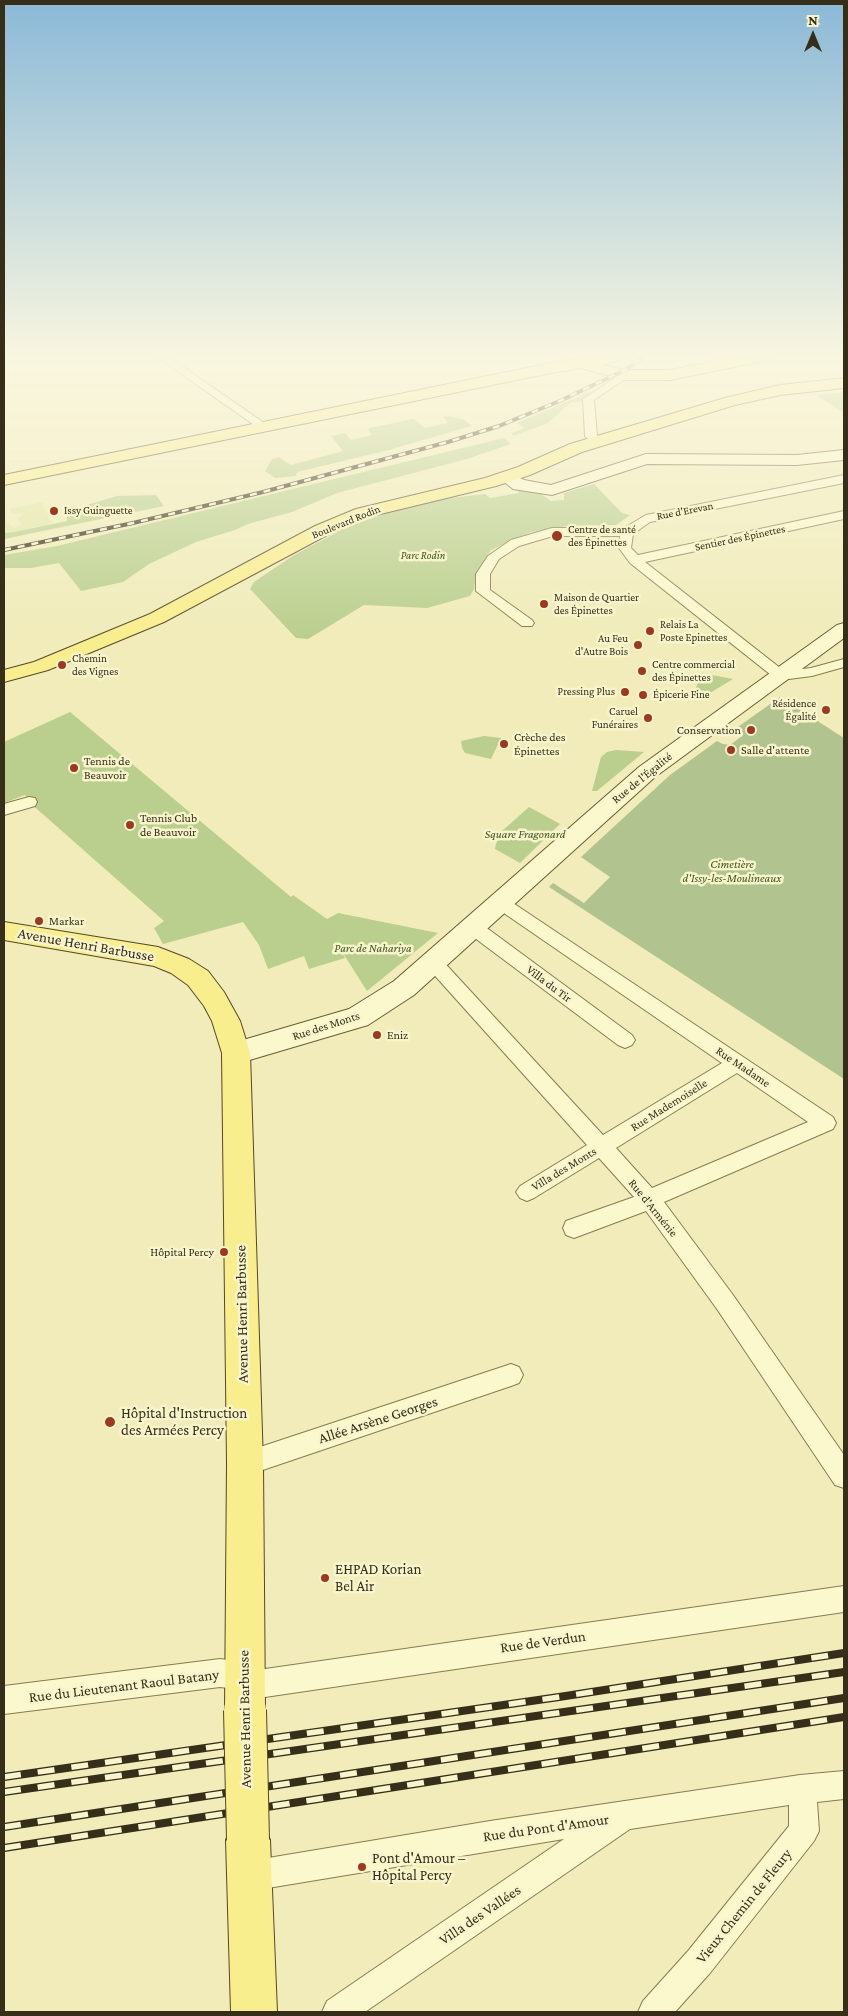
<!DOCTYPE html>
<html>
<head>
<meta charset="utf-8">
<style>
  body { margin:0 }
  #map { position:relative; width:848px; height:2016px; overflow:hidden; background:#f1ecba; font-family:"Crimson Pro",serif }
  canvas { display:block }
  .frame { position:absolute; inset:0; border:5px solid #372e1a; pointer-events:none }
  .north { position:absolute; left:788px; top:10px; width:50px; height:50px; -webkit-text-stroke:4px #f8f4cb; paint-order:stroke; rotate:0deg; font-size:14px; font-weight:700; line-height:20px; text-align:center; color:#372e1a }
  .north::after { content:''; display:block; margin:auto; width:18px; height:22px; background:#372e1a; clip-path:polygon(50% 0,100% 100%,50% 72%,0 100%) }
</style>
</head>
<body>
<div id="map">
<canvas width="848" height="2016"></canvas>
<div class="frame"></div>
<div class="north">N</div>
</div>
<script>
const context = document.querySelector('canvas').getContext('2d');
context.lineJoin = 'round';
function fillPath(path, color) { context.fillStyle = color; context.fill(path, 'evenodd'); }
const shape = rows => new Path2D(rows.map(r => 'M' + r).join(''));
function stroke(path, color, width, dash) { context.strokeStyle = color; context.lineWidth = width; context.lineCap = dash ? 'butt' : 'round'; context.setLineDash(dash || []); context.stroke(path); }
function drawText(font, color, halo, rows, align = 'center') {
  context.font = font + ' "Crimson Pro",serif'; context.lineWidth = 5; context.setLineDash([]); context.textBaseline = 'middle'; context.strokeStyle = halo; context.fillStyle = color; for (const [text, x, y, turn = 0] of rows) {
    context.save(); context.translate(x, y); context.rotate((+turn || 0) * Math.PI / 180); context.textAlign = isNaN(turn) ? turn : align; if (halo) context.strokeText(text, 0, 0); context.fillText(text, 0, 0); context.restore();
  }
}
const farmland = shape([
  [41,502,53,523,14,532,5,533,4,531,4,518,13,528,22,525,16,518,22,516,23,514,13,514,9,509]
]);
const green = shape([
  [844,391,844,413,816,395,843,392],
  [589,392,584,402,571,402,548,423,513,436,512,433,525,428,517,423],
  [448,416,463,419,472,426,385,451,297,472,296,476,275,478,265,471,272,459,279,457,291,465,343,451,331,436,345,433,351,440,372,435,368,430,369,428,414,419,425,428,448,423,443,417],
  [504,438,511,444,467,459,337,493,292,512,248,524,235,530,196,542,149,564,123,582,81,591,59,563,31,568,4,568,4,555,57,546],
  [594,484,622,513,630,515,616,525,567,526,531,532,491,550,476,573,474,589,470,596,427,608,364,605,308,639,296,638,250,589,254,582,294,555,349,526,398,509,450,498,485,494,490,498,519,493,518,490,541,494,551,501,564,500,564,493],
  [156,495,164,506,4,539,4,531,5,533,14,532,67,521,66,511,117,496],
  [701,673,733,679,705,696,695,691],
  [70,712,291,897,293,895,327,919,338,913,438,933,367,991,341,950,345,958,309,969,304,956,268,969,259,945,243,922,163,944,154,928,164,921,29,802,25,795,4,803,4,742],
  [484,736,501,738,491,759,465,753,462,748,461,741],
  [616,750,644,752,597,791,592,791,601,757,607,752],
  [529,807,560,824,520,863,495,849,496,844,502,831]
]);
const cemetery = shape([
  [780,697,844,738,844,1079,549,887,553,883,584,903,610,877,581,857,670,775,717,741,723,744,730,745,742,736,741,731,735,729]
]);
const street = shape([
  [154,355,166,355,270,427,264,430,260,429,154,355],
  [624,372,628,373,629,375,628,377,594,400,597,435,602,441,596,444,592,443,585,436,583,399,624,372],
  [844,475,844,483,650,522,633,534,631,548,638,555,844,511,844,519,645,562,784,671,811,668,844,659,844,667,812,676,781,680,776,679,630,563,619,548,620,536,553,536,519,546,499,559,490,574,490,590,532,620,534,623,532,626,522,626,476,591,476,574,488,556,511,540,552,528,624,528,646,515,844,475],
  [29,797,35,798,37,802,35,806,4,815,4,804,29,797],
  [501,897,507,899,833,1117,836,1123,833,1129,664,1202,733,1295,844,1455,844,1488,835,1485,717,1309,646,1211,574,1238,566,1235,563,1228,566,1221,634,1197,599,1158,534,1198,527,1201,520,1198,516,1192,520,1186,587,1145,428,968,425,963,428,958,434,956,440,958,603,1135,722,1063,495,907,492,903,495,899,501,897],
  [737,1073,808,1122,652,1188,616,1148,737,1073],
  [474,922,480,923,632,1035,635,1040,632,1045,625,1048,618,1045,468,933,465,928,468,923,474,922],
  [511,1364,519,1367,523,1375,519,1383,511,1386,245,1476,236,1473,233,1464,236,1455,245,1452,511,1364],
  [844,1586,844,1612,265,1697,244,1690,220,1687,4,1714,4,1686,220,1659,244,1662,265,1669,844,1586],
  [844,1771,844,1799,817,1802,819,1831,814,1841,710,1973,675,2012,638,2012,643,2001,688,1951,789,1826,789,1805,630,1829,365,2012,322,2012,327,2001,564,1839,268,1888,238,1877,234,1866,238,1855,249,1851,268,1858,490,1821,800,1775,844,1771]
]);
const secondary = shape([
  [844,450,844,460,797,465,647,464,552,495,513,489,498,477,501,473,507,472,524,480,551,485,646,454,797,455,844,450],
  [844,623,844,638,655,777,414,995,368,1025,236,1064,226,1061,222,1053,226,1045,349,1009,394,981,639,767,837,625,844,623]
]);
const primary = shape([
  [604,355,627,355,625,358,603,365,624,370,670,370,747,355,777,355,774,358,769,360,670,380,624,380,581,368,551,373,4,485,4,475,551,363,604,355],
  [844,378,844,388,780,395,735,405,582,452,530,475,496,486,368,517,329,534,164,622,48,670,4,682,4,670,34,662,150,614,315,526,356,509,485,478,518,467,570,444,725,398,780,385,844,378],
  [4,922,158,947,189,959,208,971,224,992,240,1021,250,1053,263,1464,265,1710,259,1724,245,1730,231,1724,225,1710,227,1464,222,1053,212,1021,204,1006,188,985,171,973,154,966,4,940,4,922],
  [248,1818,263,1825,270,1840,277,2012,231,2012,226,1840,233,1825,248,1818]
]);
const railFar1 = shape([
  [4,550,133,523,263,492,448,442,499,426,562,400,627,369,647,355]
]);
const rail = shape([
  [4,1777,559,1697,844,1653],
  [4,1792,844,1672],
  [4,1827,844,1698],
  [4,1848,844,1717]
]);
const primaryBridge = shape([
  [245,1710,248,1840]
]);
const markers = [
  [54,511,5,"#9c391f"],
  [557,536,6,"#9c391f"],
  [544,604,5,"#9c391f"],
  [650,631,5,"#9c391f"],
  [638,645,5,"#9c391f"],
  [62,665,5,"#9c391f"],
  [642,671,5,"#9c391f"],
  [625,692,5,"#9c391f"],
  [643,695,5,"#9c391f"],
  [826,710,5,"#9c391f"],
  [648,718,5,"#9c391f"],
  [751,730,5,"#9c391f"],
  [504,744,5,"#9c391f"],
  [731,750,5,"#9c391f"],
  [74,768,5,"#9c391f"],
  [130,825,5,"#9c391f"],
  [39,921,5,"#9c391f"],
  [377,1035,5,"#9c391f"],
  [224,1252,5,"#9c391f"],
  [110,1422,6,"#9c391f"],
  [325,1578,5,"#9c391f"],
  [362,1867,5,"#9c391f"]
];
const farPoinames = [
  ["Issy Guinguette",64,511],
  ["Centre de santé",568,530],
  ["des Épinettes",568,543],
  ["Maison de Quartier",554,598],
  ["des Épinettes",554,611],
  ["Relais La",660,625],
  ["Poste Epinettes",660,638],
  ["Au Feu",628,639,"right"],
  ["d'Autre Bois",628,652,"right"],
  ["Chemin",72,659],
  ["des Vignes",72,672],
  ["Centre commercial",652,665],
  ["des Épinettes",652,678],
  ["Pressing Plus",615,692,"right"],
  ["Épicerie Fine",653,695],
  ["Résidence",816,704,"right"],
  ["Égalité",816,717,"right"],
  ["Caruel",638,712,"right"],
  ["Funéraires",638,725,"right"]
];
const farStreetnames = [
  ["Rue d'Erevan",685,511,-11],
  ["Boulevard Rodin",346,522,-22],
  ["Sentier des Épinettes",740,538,-12]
];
const farParknames = [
  ["Parc Rodin",423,556]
];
const poiNames = [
  ["Conservation",741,730,"right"],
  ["Crèche des",514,737],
  ["Épinettes",514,751],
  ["Salle d'attente",741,750],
  ["Tennis de",84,761],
  ["Beauvoir",84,775],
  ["Tennis Club",140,818],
  ["de Beauvoir",140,832],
  ["Markar",49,921],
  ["Eniz",387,1035],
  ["Hôpital Percy",214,1252,"right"]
];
const streetNames = [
  ["Rue de l'Égalité",642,778,-39],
  ["Villa du Tir",549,984,37],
  ["Rue des Monts",326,1026,-18],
  ["Rue Madame",743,1067,34],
  ["Rue Mademoiselle",669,1105,-32],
  ["Villa des Monts",564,1169,-31],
  ["Rue d'Arménie",653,1208,51]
];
const parkNames = [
  ["Square Fragonard",525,834],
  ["Cimetière",732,864],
  ["d'Issy-les-Moulineaux",732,878],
  ["Parc de Nahariya",373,948]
];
const nearStreetnames = [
  ["Avenue Henri Barbusse",86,945,10],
  ["Avenue Henri Barbusse",242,1314,-91],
  ["Allée Arsène Georges",378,1420,-18],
  ["Rue de Verdun",543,1642,-8],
  ["Rue du Lieutenant Raoul Batany",124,1686,-7],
  ["Avenue Henri Barbusse",245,1719,-91],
  ["Rue du Pont d'Amour",546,1828,-8],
  ["Vieux Chemin de Fleury",744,1906,-51],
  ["Villa des Vallées",480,1915,-34]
];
const nearPoinames = [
  ["Hôpital d'Instruction",121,1413],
  ["des Armées Percy",121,1430],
  ["EHPAD Korian",335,1569],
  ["Bel Air",335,1586],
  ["Pont d'Amour –",372,1858],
  ["Hôpital Percy",372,1875]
];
fillPath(farmland, '#e4e7a7');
fillPath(green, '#bacf8e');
fillPath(cemetery, '#b1c38f');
stroke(street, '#897b53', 2);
stroke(secondary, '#6a5c37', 2);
stroke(primary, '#564729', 2);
fillPath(street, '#fbf8ce');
fillPath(secondary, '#fbf8ce');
fillPath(primary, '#f9ee8e');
stroke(railFar1, '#372e1a', 4);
stroke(rail, '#372e1a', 8);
stroke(railFar1, '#f8f4cb', 2.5, [7]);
stroke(rail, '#f8f4cb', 5.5, [17]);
stroke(primaryBridge, '#564729', 44, []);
stroke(primaryBridge, '#f9ee8e', 42);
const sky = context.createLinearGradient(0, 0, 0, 637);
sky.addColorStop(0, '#8bb9d7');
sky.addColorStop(0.56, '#f9f6e0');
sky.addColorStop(1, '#f9f6e000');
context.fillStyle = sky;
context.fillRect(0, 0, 848, 637);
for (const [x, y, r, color] of markers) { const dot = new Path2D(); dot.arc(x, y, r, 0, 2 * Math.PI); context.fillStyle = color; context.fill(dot); stroke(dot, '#f8f4cb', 2); }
drawText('11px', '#372e1a', '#f8f4cb', farPoinames, 'left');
drawText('11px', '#372e1a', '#f8f4cb', farStreetnames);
drawText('italic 11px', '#3c551f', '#f8f4cb', farParknames);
drawText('12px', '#372e1a', '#f8f4cb', poiNames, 'left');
drawText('12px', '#372e1a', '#f8f4cb', streetNames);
drawText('italic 12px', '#3c551f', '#f8f4cb', parkNames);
drawText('15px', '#372e1a', '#f8f4cb', nearStreetnames);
drawText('15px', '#372e1a', '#f8f4cb', nearPoinames, 'left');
</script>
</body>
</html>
